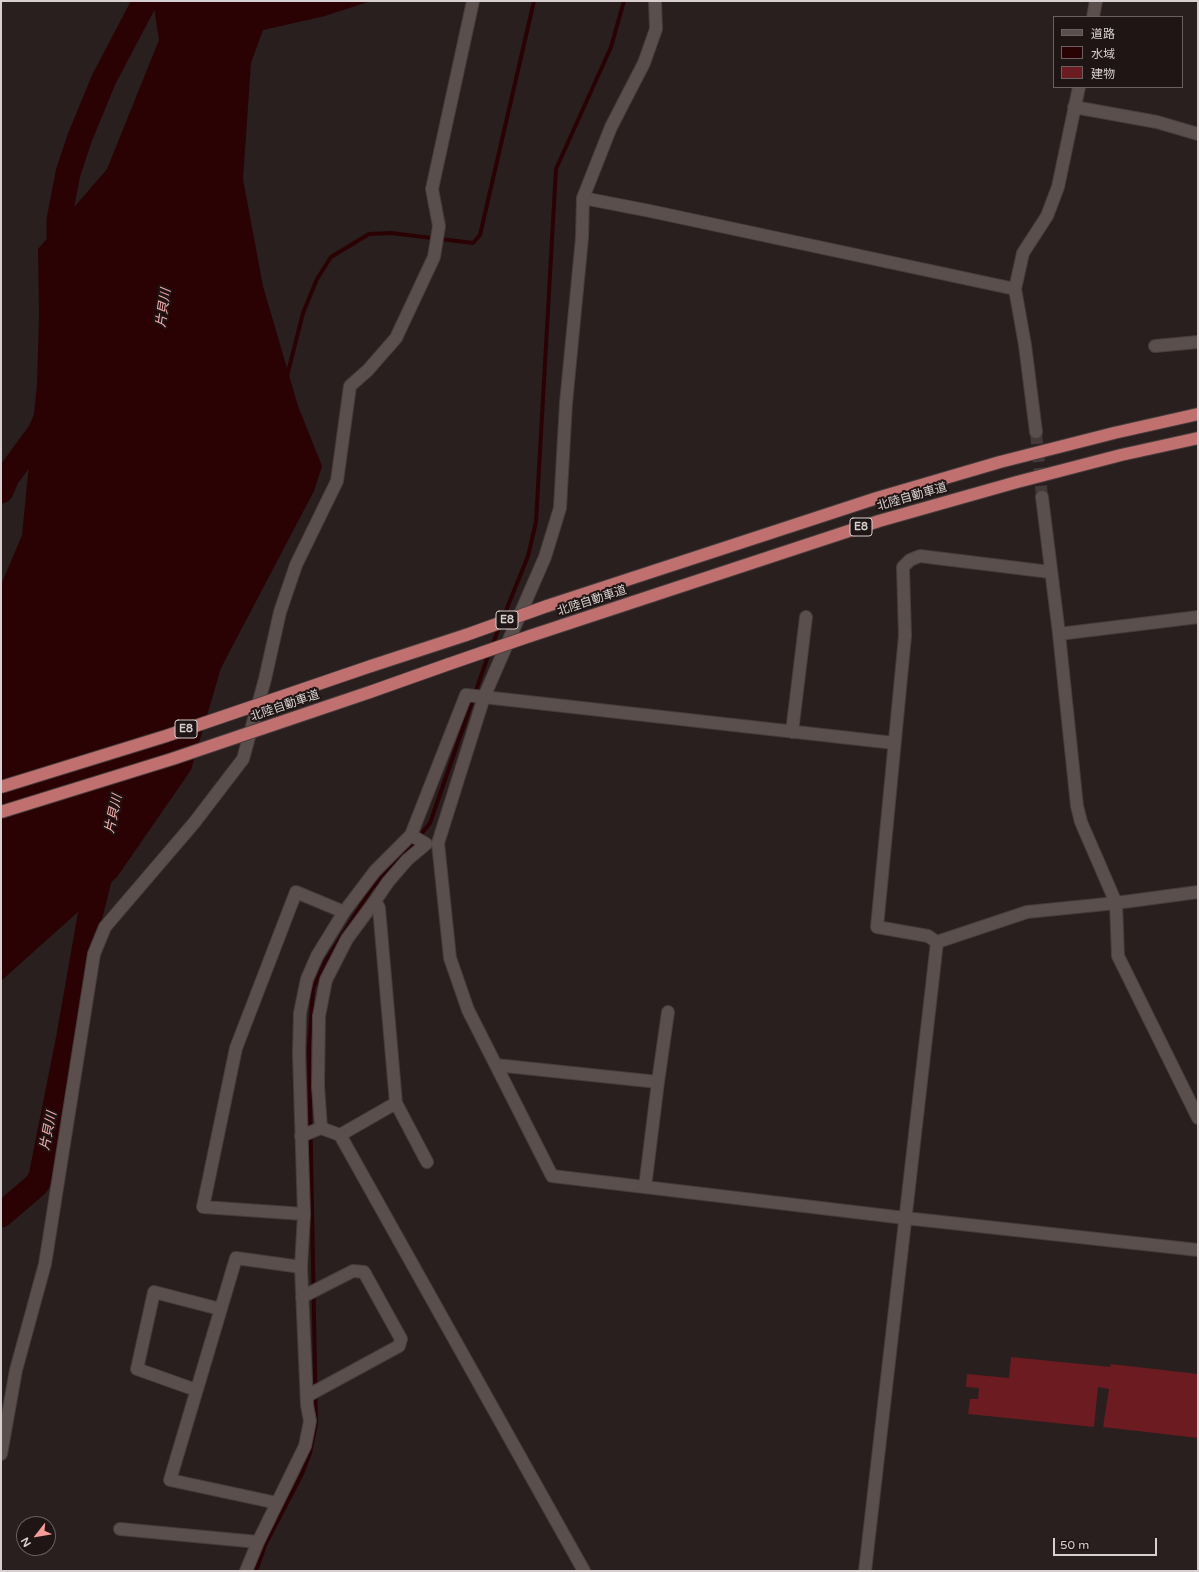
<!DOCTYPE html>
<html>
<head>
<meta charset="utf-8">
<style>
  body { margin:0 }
  #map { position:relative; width:1199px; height:1572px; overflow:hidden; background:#291f1e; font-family:"Varela Round","Noto Sans JP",sans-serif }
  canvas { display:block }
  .frame { position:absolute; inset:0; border:2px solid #d8d0d0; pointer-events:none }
  .legend { position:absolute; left:1053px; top:16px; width:130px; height:72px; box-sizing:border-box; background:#201515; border:1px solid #6a6060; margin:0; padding:5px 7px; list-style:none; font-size:12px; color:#d8d0d0 }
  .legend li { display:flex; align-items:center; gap:8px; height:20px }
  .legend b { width:20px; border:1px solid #6a6060 }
  .north { position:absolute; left:16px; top:1516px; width:40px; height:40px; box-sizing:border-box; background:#201515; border:1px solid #6a6060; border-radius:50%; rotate:239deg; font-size:11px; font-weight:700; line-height:16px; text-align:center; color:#d8d0d0 }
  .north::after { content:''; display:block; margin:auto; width:14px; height:18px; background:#f59b98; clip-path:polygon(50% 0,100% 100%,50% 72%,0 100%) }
  .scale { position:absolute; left:1053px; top:1538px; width:104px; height:18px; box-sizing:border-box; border:2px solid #d8d0d0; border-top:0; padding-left:5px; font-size:12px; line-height:14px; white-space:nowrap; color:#d8d0d0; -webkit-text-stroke:3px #201515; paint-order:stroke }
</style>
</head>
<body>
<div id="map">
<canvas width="1199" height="1572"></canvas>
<div class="frame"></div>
<ul class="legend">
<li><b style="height:5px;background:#5b4f4e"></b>道路</li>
<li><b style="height:11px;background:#2a0204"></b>水域</li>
<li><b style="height:11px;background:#6c1b20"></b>建物</li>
</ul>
<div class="north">N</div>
<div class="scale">50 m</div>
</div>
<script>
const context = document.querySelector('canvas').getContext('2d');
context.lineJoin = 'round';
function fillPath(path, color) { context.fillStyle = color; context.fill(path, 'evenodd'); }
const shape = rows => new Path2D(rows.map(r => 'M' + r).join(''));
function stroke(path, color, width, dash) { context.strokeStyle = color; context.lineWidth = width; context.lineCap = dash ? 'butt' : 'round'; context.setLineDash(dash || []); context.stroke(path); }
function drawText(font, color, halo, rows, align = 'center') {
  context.font = font + ' "Varela Round","Noto Sans JP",sans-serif'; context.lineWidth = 4; context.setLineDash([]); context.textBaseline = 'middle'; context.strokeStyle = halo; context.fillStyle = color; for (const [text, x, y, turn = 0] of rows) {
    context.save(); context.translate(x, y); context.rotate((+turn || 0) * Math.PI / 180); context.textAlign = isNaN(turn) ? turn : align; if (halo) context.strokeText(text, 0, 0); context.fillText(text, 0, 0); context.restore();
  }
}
const water = shape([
  [153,1,371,1,325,16,263,30,251,63,243,179,263,286,298,406,322,466,314,491,221,668,191,770,117,877,1,981,1,585,22,535,37,384,39,316,38,249,107,169,159,40]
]);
const stream = shape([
  [287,376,303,313,317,279,331,257,369,234,391,233,473,243,480,235,534,1],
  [503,618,528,556,536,522,556,169,611,47,624,1],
  [492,646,500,625],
  [256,1571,265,1545,302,1474,310,1453,316,1423,309,1048,313,989,325,962,372,888,411,847,430,823,489,653]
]);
const river = shape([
  [59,258,59,220,68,173,80,137,104,79,145,1],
  [1,491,7,477,40,432,47,416],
  [1,1215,36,1185,41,1177,69,1036,90,916,103,864]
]);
const building = shape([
  [1011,1357,1111,1367,1110,1364,1198,1374,1198,1438,1103,1427,1109,1389,1098,1387,1094,1427,968,1414,970,1399,978,1399,979,1388,966,1387,967,1374,1009,1378]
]);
const minorTunnel = shape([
  [1036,432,1042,497]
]);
const minor = shape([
  [655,1,656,29,644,63,611,127,583,198,582,238,566,403,560,508,545,557,484,697,438,843,450,958,468,1010,552,1176,905,1218,1198,1250],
  [1093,17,1096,1],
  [1074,107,1157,122,1198,134],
  [583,198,650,211,1015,289],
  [1155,346,1198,342],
  [1036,432,1025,345,1015,289,1023,253,1047,216,1058,187,1079,87],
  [1042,497,1059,634,1077,806,1081,822,1116,903,1118,956,1198,1118],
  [1059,634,1198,617],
  [792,732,806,617],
  [375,901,388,882,407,860,426,844,411,835],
  [937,942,928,936,877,927,905,636,903,567,910,560,920,556,1050,572],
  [937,942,1027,912,1116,903,1198,892],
  [496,1065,658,1082,645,1187],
  [658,1082,668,1012],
  [321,1128,318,1086,319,1016,326,980,347,939,375,901,379,908,396,1103],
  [340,1135,396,1103,427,1162],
  [301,1136,321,1128,340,1135,584,1571],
  [304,1214,203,1207,236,1048,296,892,344,912],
  [302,1297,353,1271,364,1272,401,1339,399,1346,307,1396],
  [196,1390,137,1369,154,1292,220,1309],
  [1,1454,16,1370,45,1264,94,954,105,927,194,823,243,759,265,679,280,612,296,565,337,481,350,386,368,370,396,338,434,257,439,226,432,189,473,1],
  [277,1503,170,1480,236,1258,301,1267],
  [120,1529,258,1542],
  [246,1571,258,1542,305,1446,310,1421,307,1405,301,1267,304,1214,299,1054,300,1013,307,979,317,956,344,912,375,871,411,835,466,695,894,743],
  [865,1571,937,942]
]);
const highway = shape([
  [547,606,877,498,1000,462,1114,433,1198,414],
  [530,636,879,521,1017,482,1121,455,1198,438],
  [371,666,466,635],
  [370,692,449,664]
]);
const highwayBridge = shape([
  [466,635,547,606],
  [449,664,530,636],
  [1,787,166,736,371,666],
  [1,812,172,759,370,692]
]);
const shields = [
  [861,527,22],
  [507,620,22],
  [186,729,22]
];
const shieldNames = [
  ["E8",861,527],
  ["E8",507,620],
  ["E8",186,729]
];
const streetNames = [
  ["北陸自動車道",912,497,-16],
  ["北陸自動車道",592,601,-18],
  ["北陸自動車道",285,706,-19]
];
const waterNames = [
  ["片貝川",164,308,-82],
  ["片貝川",114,814,-78],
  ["片貝川",49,1131,-79]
];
fillPath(water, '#2a0204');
stroke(stream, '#2a0204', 4);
stroke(river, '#2a0204', 25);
fillPath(building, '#6c1b20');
stroke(minorTunnel, '#433a39', 12, [12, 6]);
stroke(minor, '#453c3c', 14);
stroke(highway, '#453c3c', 14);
stroke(minor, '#5b4f4e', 12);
stroke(highway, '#c0716f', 12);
stroke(highwayBridge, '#453c3c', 14, []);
stroke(highwayBridge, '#c0716f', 12);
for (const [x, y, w] of shields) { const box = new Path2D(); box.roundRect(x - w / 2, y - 9, w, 18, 3); context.fillStyle = '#201515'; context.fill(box); stroke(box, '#d8d0d0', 1); }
drawText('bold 11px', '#d8d0d0', null, shieldNames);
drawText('12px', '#d8d0d0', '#201515', streetNames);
drawText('italic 13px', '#fcb2af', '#201515', waterNames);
</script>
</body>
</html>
